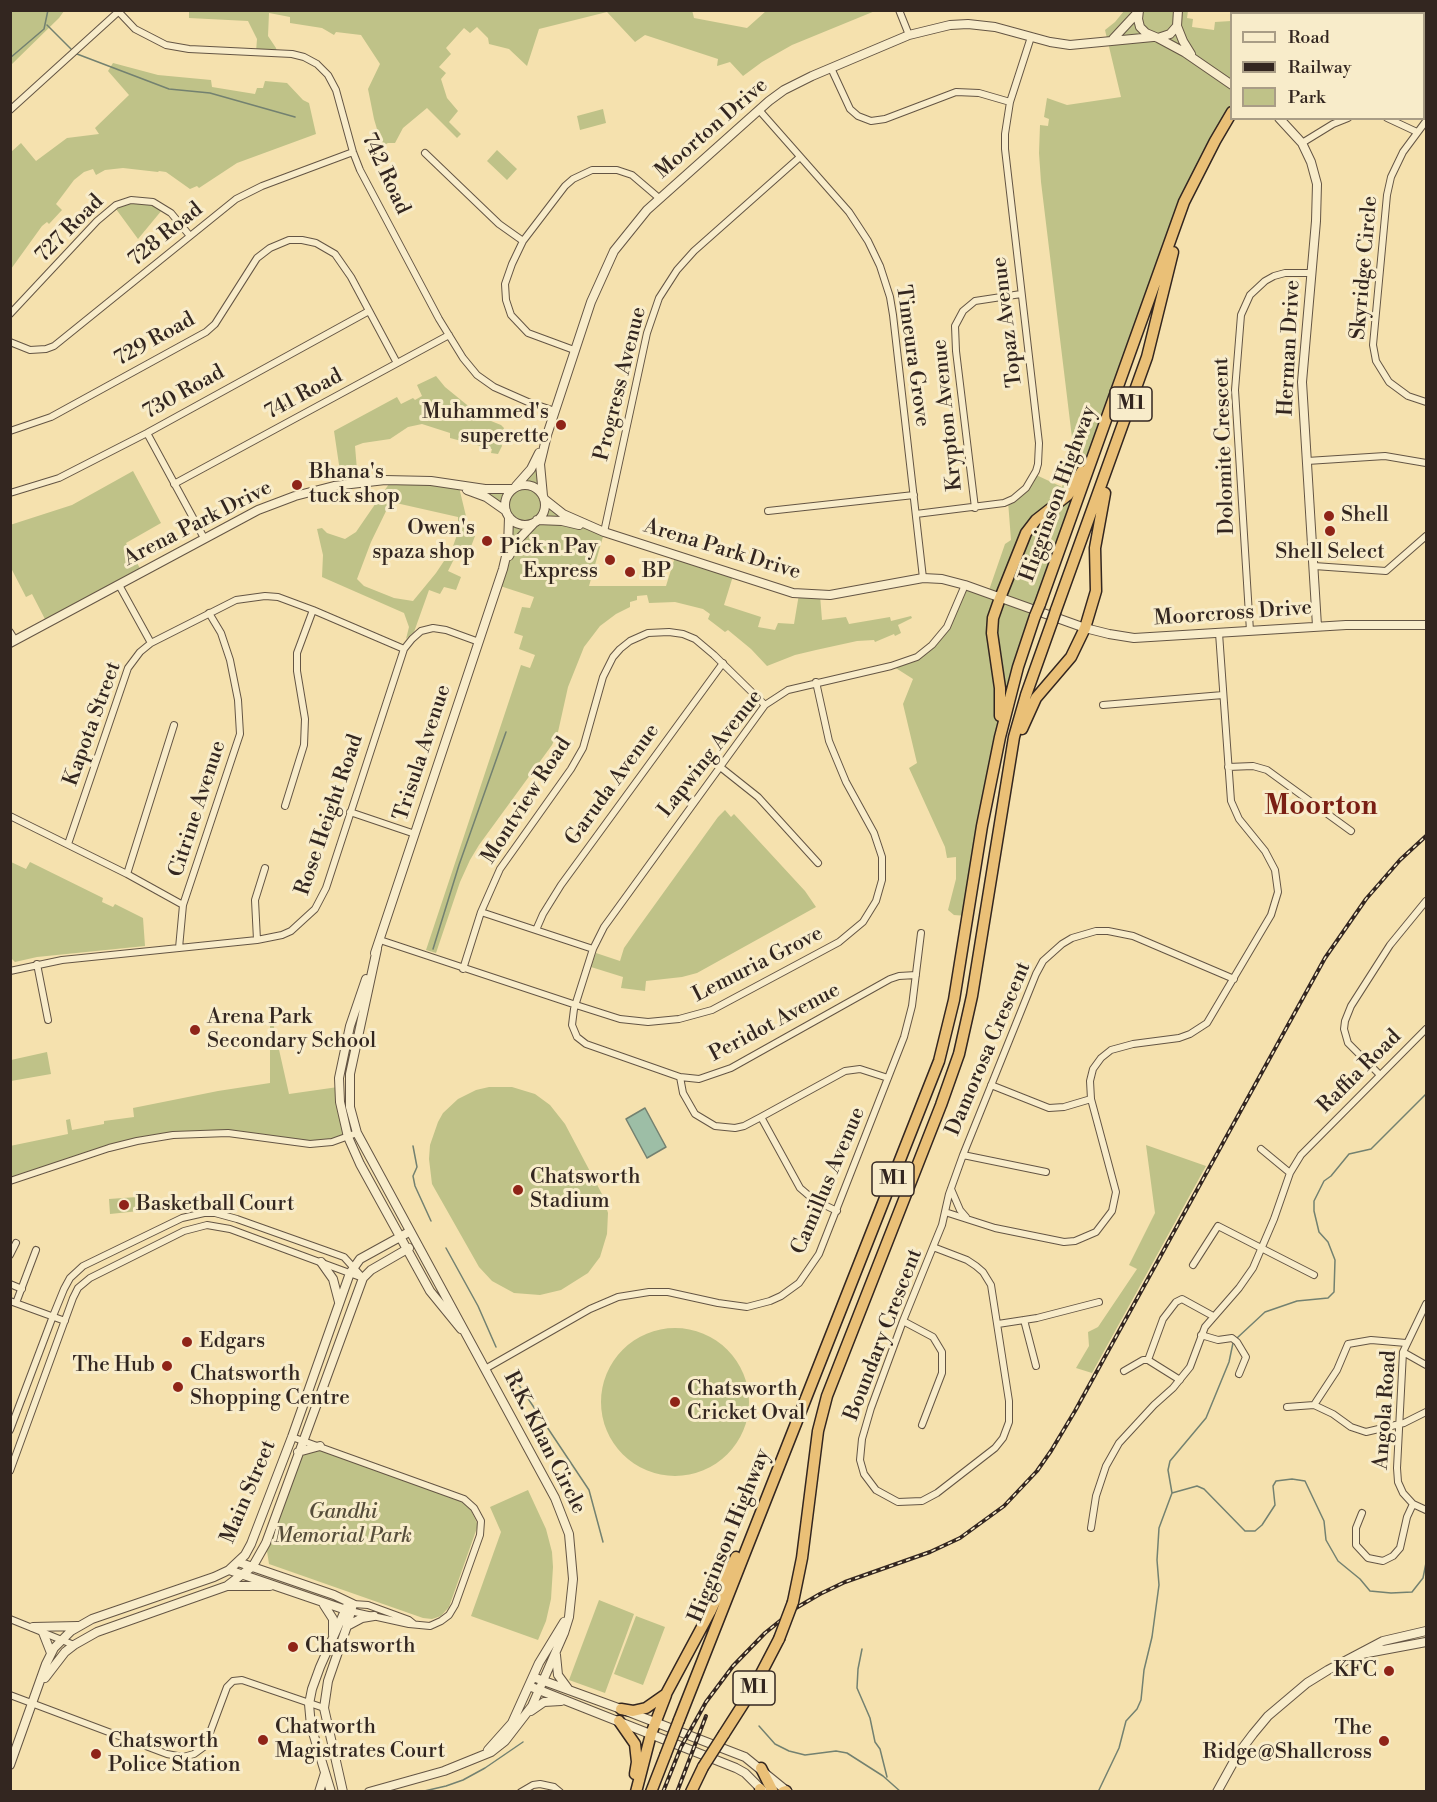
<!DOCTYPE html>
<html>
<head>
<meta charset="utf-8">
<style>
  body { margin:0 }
  #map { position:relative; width:1437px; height:1802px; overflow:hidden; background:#f5e1ae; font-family:"Libre Bodoni",serif }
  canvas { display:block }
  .frame { position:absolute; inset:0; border:12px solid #332620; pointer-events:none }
  .legend { position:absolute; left:1230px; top:12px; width:195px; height:108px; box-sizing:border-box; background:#f8ecca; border:2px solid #a99d86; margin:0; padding:8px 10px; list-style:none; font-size:18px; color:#332620 }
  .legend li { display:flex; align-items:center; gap:12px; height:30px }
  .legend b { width:30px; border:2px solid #a99d86 }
</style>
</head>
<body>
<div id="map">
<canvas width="1437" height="1802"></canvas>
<div class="frame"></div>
<ul class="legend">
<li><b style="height:8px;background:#f8ecca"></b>Road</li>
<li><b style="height:8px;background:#332620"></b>Railway</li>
<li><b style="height:16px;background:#bfc288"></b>Park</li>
</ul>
</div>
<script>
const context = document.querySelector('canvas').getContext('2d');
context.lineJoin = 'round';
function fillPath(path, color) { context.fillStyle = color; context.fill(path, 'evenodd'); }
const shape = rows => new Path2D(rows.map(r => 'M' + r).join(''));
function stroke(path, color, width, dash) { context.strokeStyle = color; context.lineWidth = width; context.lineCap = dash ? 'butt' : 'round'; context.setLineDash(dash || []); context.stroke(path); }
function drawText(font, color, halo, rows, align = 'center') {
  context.font = font + ' "Libre Bodoni",serif'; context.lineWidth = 6; context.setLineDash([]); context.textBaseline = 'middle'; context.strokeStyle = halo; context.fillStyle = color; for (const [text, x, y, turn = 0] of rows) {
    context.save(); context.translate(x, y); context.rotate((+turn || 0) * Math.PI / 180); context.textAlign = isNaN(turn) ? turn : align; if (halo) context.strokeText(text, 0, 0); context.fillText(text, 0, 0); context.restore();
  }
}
const green = shape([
  [11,10,64,11,59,18,11,65],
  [189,10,692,10,694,18,747,28,766,11,875,11,792,45,762,62,743,76,730,62,717,66,718,59,645,35,635,42,607,12,539,29,527,66,509,49,489,44,488,38,477,27,470,33,464,28,446,48,451,54,439,67,446,73,441,79,447,98,458,111,449,122,461,134,457,138,427,108,403,128,395,143,388,143,382,146,374,119,368,89,380,64,361,35,336,32,334,35,322,28,290,23,290,17,269,13,268,36,276,48,277,53,256,52,257,39,248,21,189,18],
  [1124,11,1188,11,1187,18,1193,19,1192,27,1214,30,1215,22,1231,21,1231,111,1201,165,1017,668,967,916,954,915,948,910,956,879,956,857,947,858,945,847,909,768,917,763,903,704,913,679,891,665,916,656,940,636,965,585,988,593,1005,544,1011,540,1008,501,1013,499,1034,474,1062,487,1073,446,1041,182,1039,153,1040,125,1048,126,1049,119,1044,117,1047,98,1067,105,1121,97,1105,30,1115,22],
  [113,63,158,75,211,80,212,87,255,94,257,88,263,88,265,81,287,83,303,100,309,103,316,134,237,163,199,188,197,186,190,189,166,172,159,171,158,172,123,168,105,170,96,175,93,169,84,172,74,180,56,204,62,210,49,224,47,222,42,226,11,269,11,152,21,143,36,161,67,138,99,134,95,128,129,95,108,71],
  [603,109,606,123,580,130,577,116],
  [497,150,517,169,507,180,487,161],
  [137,203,149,204,162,210,138,239,116,209,123,205],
  [436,376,445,387,472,409,486,419,501,425,504,428,500,439,502,446,498,454,491,453,492,449,450,438,450,433,422,424,408,427,390,439,363,443,355,446,358,482,342,485,334,431,397,397,401,404,413,398,415,400,422,396,417,385],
  [540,464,543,495,553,509,604,533,589,586,666,586,675,557,733,576,724,605,761,617,758,627,775,630,778,623,794,624,799,594,820,595,822,620,846,617,849,624,890,617,891,621,911,616,912,618,898,625,901,633,895,636,894,634,875,642,874,640,857,641,816,650,795,655,767,666,751,649,728,630,725,632,708,619,710,614,703,609,675,602,649,603,647,595,637,596,637,600,630,602,630,607,616,614,600,626,584,647,568,687,558,732,552,745,479,845,470,860,460,882,436,953,426,950,521,665,530,668,535,655,519,649,523,636,514,633,522,607,530,608,534,597,497,585,503,568,507,517,503,511,493,503,459,487,470,533,475,536,466,560,455,557,448,571,461,577,456,590,444,587,440,594,429,590,414,632,406,639,409,627,404,613,322,577,323,555,317,529,322,528,327,533,345,539,356,532,391,481,511,489,526,473],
  [396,503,458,517,458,532,452,549,436,573,413,601,394,598,364,586,357,579,371,542,388,507,391,504],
  [133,471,161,523,126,543,142,572,47,623,32,594,26,597,11,568,10,525,72,505],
  [725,810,731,817,734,814,805,891,816,907,697,973,682,977,646,981,645,991,621,988,623,977,591,967,596,953,620,961,624,948,638,928,718,817],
  [11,862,26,869,30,862,103,898,102,902,113,907,115,904,143,918,145,946,37,957,15,962,10,957],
  [268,1013,271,1014,289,1094,338,1087,348,1137,315,1144,228,1133,138,1141,11,1181,10,1146,68,1134,66,1120,70,1119,72,1130,104,1124,104,1121,134,1117,133,1108,218,1091,270,1083,270,1022],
  [47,1052,51,1074,11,1081,11,1060],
  [489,1087,512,1087,535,1094,550,1105,565,1124,603,1196,608,1213,607,1234,600,1257,588,1273,561,1290,540,1295,514,1293,492,1281,479,1267,432,1184,429,1159,430,1145,438,1122,443,1113,458,1099,476,1090],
  [1146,1145,1206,1166,1092,1373,1076,1368,1089,1346,1088,1332,1098,1327,1137,1269,1129,1265,1155,1213],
  [137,1197,139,1211,110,1214,109,1199],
  '601 1402a74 74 0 1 1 148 0a74 74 0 1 1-148 0Z',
  [318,1450,462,1501,470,1508,478,1525,449,1607,441,1616,432,1619,423,1618,269,1564,267,1551,303,1453],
  [528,1490,546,1529,552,1552,553,1567,551,1599,546,1621,538,1640,471,1616,501,1532,490,1507],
  [599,1600,634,1614,605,1693,569,1680],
  [636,1616,665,1627,643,1685,614,1674]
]);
const water = shape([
  [645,1108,666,1147,647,1158,626,1119,645,1108]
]);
const stream = shape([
  [47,25,71,49],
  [77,54,169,89,210,93,295,117],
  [10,58,44,29,48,10],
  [433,949,459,865,506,732],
  [413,1146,417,1167,413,1176,415,1186,431,1221],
  [446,1248,478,1306,496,1347],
  [1237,1338,1265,1312,1297,1301,1328,1298,1334,1292,1335,1260,1328,1242,1319,1232,1314,1211,1314,1201,1324,1181,1331,1176,1349,1154,1371,1149,1426,1094],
  [517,1382,589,1490,603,1542],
  [1172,1493,1197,1486,1204,1489,1245,1531,1255,1531,1262,1525,1275,1505,1273,1486,1276,1481,1292,1479,1305,1481,1324,1521,1326,1540,1338,1561,1360,1579,1370,1591,1391,1593,1412,1592,1423,1578,1426,1563],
  [862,1649,858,1669,857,1688,870,1718,875,1742,880,1749,887,1777],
  [759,1726,775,1744,789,1751,805,1755,836,1751,847,1753,883,1776,901,1792],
  [420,1792,446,1786,463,1780,485,1768,523,1742],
  [1098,1792,1119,1748,1126,1721,1137,1709,1141,1700,1144,1670,1152,1637,1159,1585,1157,1560,1159,1528,1172,1493,1168,1470,1170,1461,1206,1418,1229,1362,1233,1343]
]);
const minor = shape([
  [117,10,135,29,166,45,189,49,292,54,304,57,317,64,328,75,336,90,353,152,360,170,439,319,463,358,477,375,494,387,528,402,555,411],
  [899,10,909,35],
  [831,68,850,109,858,116,871,121,885,119,956,92,979,93,1010,102],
  [10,110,118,12],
  [759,110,849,212,868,241,880,266,890,297,893,315,923,578],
  [1387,118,1417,132],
  [1426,121,1403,152,1391,177,1387,195,1373,345,1376,361,1389,382,1408,396,1426,402],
  [1302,143,1333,124,1348,118],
  [425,153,499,224,523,241],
  [10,314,97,221,116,205,131,200,153,202,171,213,190,236],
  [10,342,30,350,46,349,54,346,236,199,262,186,353,152],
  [574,350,528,333,511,315,506,300,505,284,512,264,523,241,565,186,573,179,592,170,617,170,632,175,659,198],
  [10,431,51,417,206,332,215,324,257,258,270,248,289,240,302,240,316,243,335,254,351,277,397,363],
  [147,433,204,538],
  [1307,461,1385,456,1426,463],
  [174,484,449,335],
  [10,493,59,478,147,433,369,311],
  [975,508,956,351,955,326,963,311,975,301,1021,294],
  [768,511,914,495],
  [916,514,1004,503,1013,499,1026,488,1036,471,1038,464,1039,443,1005,149,1005,134,1010,102,1031,37],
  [604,532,647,333,659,298,677,270,694,251,800,157],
  [1314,566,1386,571,1426,536],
  [119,585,151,643],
  [1250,631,1235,390,1241,315,1250,295,1265,281,1274,276,1285,273,1312,273],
  [10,632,15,640],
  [1103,705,1223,695],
  [719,766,758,797,818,863],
  [1228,767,1253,766,1267,770,1351,831],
  [285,806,304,745,305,719,297,671,297,653,313,610],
  [350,812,415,834],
  [10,816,127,874,183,905],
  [68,844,128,668,140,652,151,643,236,600,265,596,278,597,313,610,404,649],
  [127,874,174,725],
  [481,912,593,949],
  [536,930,543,914,561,885,723,663],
  [257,940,255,900,265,868],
  [380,940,576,1005,620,1019,648,1022,679,1019,712,1010,839,942,863,922,876,901,882,880,882,857,874,833,846,782,829,741,816,682],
  [179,948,183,905,240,734,238,700,230,660,221,633,209,613],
  [37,964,48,1020],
  [463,969,481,912,500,869,571,769,583,748,603,677,613,657,620,649,630,641,648,633,669,632,683,634,695,639,714,655,765,705],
  [10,971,62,960,257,940,282,935,291,931,315,909,326,888,404,649,412,639,421,631,433,628,446,630,479,642],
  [916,975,899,976,890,979,731,1068,699,1079,680,1077,586,1044,577,1037,572,1025,574,1009,593,949,604,927,765,705,788,690,891,666,917,657,932,645,947,627,965,585],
  [1380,1075,1348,1043,1344,1029,1345,1021,1351,1006,1390,945,1426,901],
  [680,1077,683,1093,695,1114,715,1126,735,1128,744,1126,761,1117,845,1071,860,1069,888,1078],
  [991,1085,1049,1108,1064,1107,1091,1099],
  [761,1117,800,1188,814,1200,837,1211],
  [1261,1149,1290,1173],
  [963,1155,1046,1172],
  [10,1181,109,1148,137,1141,173,1135,228,1133,310,1144,332,1142,357,1133],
  [951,1189,960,1210,966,1217],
  [945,1212,995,1228,1064,1242,1075,1241,1096,1232,1112,1211,1116,1192,1091,1099,1090,1081,1093,1069,1101,1058,1111,1050,1133,1044,1179,1038,1190,1034,1207,1023,1271,915,1278,892,1275,870,1265,851,1239,819,1231,801,1219,633],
  [933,1247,967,1260,976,1266,983,1272,991,1285,1009,1401,1009,1422,1003,1438,995,1448,937,1493,922,1501,898,1502,876,1490,864,1474,860,1460,862,1439,871,1408,903,1321,933,1247,942,1225,949,1194,963,1155,1036,974,1043,961,1062,944,1072,938,1096,931,1108,931,1133,936,1234,979],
  [10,1255,16,1243],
  [1193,1265,1218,1226,1314,1275],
  [10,1284,22,1289],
  [10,1301,65,1321],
  [16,1303,36,1250],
  [1426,1304,1403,1352,1397,1468,1398,1482,1403,1493,1413,1504,1426,1510],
  [1024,1320,1036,1366],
  [903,1321,933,1337,942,1352,942,1373,922,1425],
  [998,1324,1037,1318,1099,1302],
  [1201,1335,1218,1340,1232,1338,1237,1342,1246,1357,1239,1374],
  [1403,1352,1426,1365],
  [485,1369,590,1309,618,1297,649,1292,668,1292,718,1303,747,1307,770,1301,781,1296,799,1283,819,1254,904,1037,912,1006,921,933],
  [1124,1371,1143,1360,1148,1360],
  [1180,1380,1148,1360,1163,1319,1176,1302,1182,1299,1213,1316],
  [1314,1405,1337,1370,1348,1344,1371,1340,1406,1343],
  [1287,1407,1314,1405,1333,1414,1351,1427,1366,1432,1404,1423,1426,1412],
  [10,1430,53,1316,64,1289,70,1278,83,1266,182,1218,204,1213,215,1213,237,1219,344,1257,362,1277],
  [292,1437,464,1499,474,1508,481,1521,480,1535,455,1605,449,1615,441,1621,430,1626,409,1624,350,1611],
  [10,1471,73,1298,78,1288,90,1278,184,1231,207,1225,230,1229,363,1278],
  [1362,1513,1356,1528,1356,1545,1368,1558,1383,1561,1393,1556,1400,1548,1407,1517,1413,1504],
  [1091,1528,1096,1496,1106,1466,1119,1443,1154,1405,1173,1388,1190,1367,1205,1327,1239,1288,1253,1268,1274,1219,1290,1173,1301,1155,1426,1029],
  [353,1604,368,1605,409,1620,414,1624],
  [10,1619,74,1645],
  [10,1695,167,1754,183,1757,194,1754,205,1746,227,1687,233,1681,242,1680,324,1708],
  [521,1792,533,1785,540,1784,554,1787,560,1792]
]);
const tertiary = shape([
  [1139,10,1138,19,1140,27,1146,33,1158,38,1170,34,1177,26,1178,10],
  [1177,26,1183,41,1191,54],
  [1158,38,1184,52,1232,85],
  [1113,39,1139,11],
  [1279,118,1302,143,1311,162,1317,184,1316,221,1302,382,1317,626],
  '505 505a20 20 0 1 1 40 0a20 20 0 1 1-40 0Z',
  [516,486,531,469,539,453],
  [467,490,486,497,506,511],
  [543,496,540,464,547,435,591,302,614,251,647,210,769,101,784,90,812,76,909,35,950,25,968,24,995,27,1050,42,1070,45,1153,37],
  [544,499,563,514,604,532,793,593,830,595,923,578,942,579,965,585,1085,628,1109,634,1134,638,1346,625,1426,625],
  [537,520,562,521,579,525],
  [509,556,517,541,534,523],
  [10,643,258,510,295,496,334,486,385,480,431,481,485,489,511,489],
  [375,953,503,569,508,548,509,517],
  [366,979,350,1026,339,1078,340,1102,348,1137,360,1164,430,1291,461,1329],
  [321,1262,333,1279,339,1302],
  [298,1452,320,1446],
  [238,1562,334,1595,353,1604,347,1626,328,1681,324,1708,343,1792],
  [229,1570,349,1611],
  [228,1586,270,1586],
  [324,1605,333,1619,333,1635],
  [347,1626,362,1618,374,1616],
  [33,1627,78,1626],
  [42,1630,51,1653],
  [1362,1654,1426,1642],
  [556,1655,558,1675,569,1690],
  [533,1677,621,1709,745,1757,788,1792],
  [45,1678,65,1652,74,1645,97,1632,227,1586,253,1566,266,1543,363,1278,371,1270,409,1248],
  [529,1686,736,1768,745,1773,763,1791],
  [531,1711,544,1702,561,1701],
  [488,1750,512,1723,539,1663,564,1622],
  [10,1765,46,1664,54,1648,71,1631,92,1619,214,1577,229,1570,245,1555,251,1544,292,1437,350,1273,360,1259,409,1232],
  [319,1792,325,1773],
  [331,1792,311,1726,309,1704,312,1689,320,1667,347,1606],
  [369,1792,444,1771,491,1752,505,1741,532,1706,564,1633,569,1617,573,1579,569,1534,555,1498,357,1133,350,1107,350,1074,377,949],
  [1217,1792,1238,1754,1253,1734,1268,1716,1307,1683,1328,1670,1383,1641,1426,1631]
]);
const trunk = shape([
  [1310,14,1313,10],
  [1040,604,1184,202,1215,141,1232,112],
  [1056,610,1147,357,1173,252],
  [1000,716,1000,688,992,633,993,618,1000,598,1026,533,1036,520,1068,495,1082,471],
  [1022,729,1036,698,1071,657,1085,628,1096,591,1095,548,1105,493],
  [793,1602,802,1558,818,1431,827,1396,941,1105,959,1054,972,996,1014,737,1026,695,1052,622],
  [621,1709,633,1711,646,1708,666,1694,710,1612,736,1557],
  [679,1720,939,1061,954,1000,982,826,1000,737,1018,667,1035,616],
  [619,1721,635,1744,637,1762,635,1774],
  [724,1734,754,1687,779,1639],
  [761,1768,773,1792],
  [760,1789,761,1792],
  [636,1792,651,1734,666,1695],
  [651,1792,665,1756],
  [691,1792,703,1767],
  [783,1792,786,1791]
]);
const rail = shape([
  [663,1792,681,1747,706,1702,733,1666,765,1633,796,1608,820,1594,845,1582,930,1552,960,1538,1004,1506,1037,1471,1051,1451,1075,1411,1325,958,1366,899,1400,860,1426,836],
  [677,1792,706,1716]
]);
const trunkBridge = shape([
  [1035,616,1040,604],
  [1052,622,1056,610],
  [779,1639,793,1602],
  [665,1756,679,1720],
  [703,1767,724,1734]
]);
const markers = [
  [561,425,6,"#8f2418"],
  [297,485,6,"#8f2418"],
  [1329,516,6,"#8f2418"],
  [1330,531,6,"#8f2418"],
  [487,541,6,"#8f2418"],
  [610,560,6,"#8f2418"],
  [630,572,6,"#8f2418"],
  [195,1030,6,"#8f2418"],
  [518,1190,6,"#8f2418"],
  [124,1205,6,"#8f2418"],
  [187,1342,6,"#8f2418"],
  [167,1366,6,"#8f2418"],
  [178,1387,6,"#8f2418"],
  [675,1402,6,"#8f2418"],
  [293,1647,6,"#8f2418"],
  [1389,1671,6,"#8f2418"],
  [263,1740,6,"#8f2418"],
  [1384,1741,6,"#8f2418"],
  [96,1754,6,"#8f2418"]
];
const shields = [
  [1131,404,42],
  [893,1179,42],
  [754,1688,42]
];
const shieldNames = [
  ["M1",1131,404],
  ["M1",893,1179],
  ["M1",754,1688]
];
const streetNames = [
  ["Moorton Drive",712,129,-41],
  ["742 Road",385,174,65],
  ["727 Road",70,229,-45],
  ["728 Road",166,235,-39],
  ["Skyridge Circle",1365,268,-85],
  ["Topaz Avenue",1008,322,-97],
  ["729 Road",155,340,-29],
  ["Herman Drive",1290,348,-87],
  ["Timeura Grove",912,356,82],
  ["Progress Avenue",621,384,-76],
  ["730 Road",184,393,-29],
  ["741 Road",304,395,-28],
  ["Krypton Avenue",948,415,-96],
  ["Dolomite Crescent",1225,446,-92],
  ["Higginson Highway",1059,494,-70],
  ["Arena Park Drive",198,524,-27],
  ["Arena Park Drive",722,550,17],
  ["Moorcross Drive",1233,614,-4],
  ["Kapota Street",93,724,-70],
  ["Trisula Avenue",423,753,-72],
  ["Lapwing Avenue",711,754,-52],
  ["Garuda Avenue",613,785,-54],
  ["Montview Road",527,801,-57],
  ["Citrine Avenue",198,809,-72],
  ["Rose Height Road",330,815,-71],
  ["Lemuria Grove",758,965,-27],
  ["Peridot Avenue",775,1023,-28],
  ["Damorosa Crescent",989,1049,-67],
  ["Raffia Road",1360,1072,-45],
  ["Camillus Avenue",829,1181,-67],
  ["Boundary Crescent",884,1335,-69],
  ["Angola Road",1386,1410,-86],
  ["R.K. Khan Circle",544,1443,63],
  ["Main Street",249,1492,-67],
  ["Higginson Highway",730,1536,-68]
];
const poiNames = [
  ["Muhammed's",549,413,"right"],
  ["superette",549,437,"right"],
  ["Bhana's",309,473],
  ["tuck shop",309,497],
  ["Shell",1341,516],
  ["Owen's",475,529,"right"],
  ["spaza shop",475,553,"right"],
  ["Pick n Pay",598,548,"right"],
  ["Express",598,572,"right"],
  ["Shell Select",1330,553,"center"],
  ["BP",642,572],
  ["Arena Park",207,1018],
  ["Secondary School",207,1042],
  ["Chatsworth",530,1178],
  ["Stadium",530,1202],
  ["Basketball Court",136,1205],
  ["Edgars",199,1342],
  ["The Hub",155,1366,"right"],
  ["Chatsworth",190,1375],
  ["Shopping Centre",190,1399],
  ["Chatsworth",687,1390],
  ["Cricket Oval",687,1414],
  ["Chatsworth",305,1647],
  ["KFC",1377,1671,"right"],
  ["Chatworth",275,1728],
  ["Magistrates Court",275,1752],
  ["The",1372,1729,"right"],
  ["Ridge@Shallcross",1372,1753,"right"],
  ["Chatsworth",108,1742],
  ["Police Station",108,1766]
];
const parkNames = [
  ["Gandhi",343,1513],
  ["Memorial Park",343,1537]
];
const districtNames = [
  ["Moorton",1321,808]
];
fillPath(green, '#bfc288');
fillPath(water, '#9dbea6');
stroke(water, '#738170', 1.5);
stroke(stream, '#738170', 1.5);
stroke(minor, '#645544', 8);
stroke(tertiary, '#645544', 10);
stroke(trunk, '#332620', 13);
stroke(minor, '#f8ecca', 6);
stroke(tertiary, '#f8ecca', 8);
stroke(trunk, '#eac077', 10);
stroke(rail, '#332620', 4);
stroke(rail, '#f8ecca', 1.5, [4.5]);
stroke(trunkBridge, '#332620', 13, []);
stroke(trunkBridge, '#eac077', 10);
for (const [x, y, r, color] of markers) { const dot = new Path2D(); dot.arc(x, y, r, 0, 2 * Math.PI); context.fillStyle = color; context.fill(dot); stroke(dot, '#f8ecca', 2); }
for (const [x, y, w] of shields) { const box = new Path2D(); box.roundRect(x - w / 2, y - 17, w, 34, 4.5); context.fillStyle = '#f8ecca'; context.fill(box); stroke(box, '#332620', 1.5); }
drawText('bold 20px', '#332620', null, shieldNames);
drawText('21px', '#332620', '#f8ecca', streetNames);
drawText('21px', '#332620', '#f8ecca', poiNames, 'left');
drawText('italic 21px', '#564d3a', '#f8ecca', parkNames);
drawText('bold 27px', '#7a1f14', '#f8ecca', districtNames);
</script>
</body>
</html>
